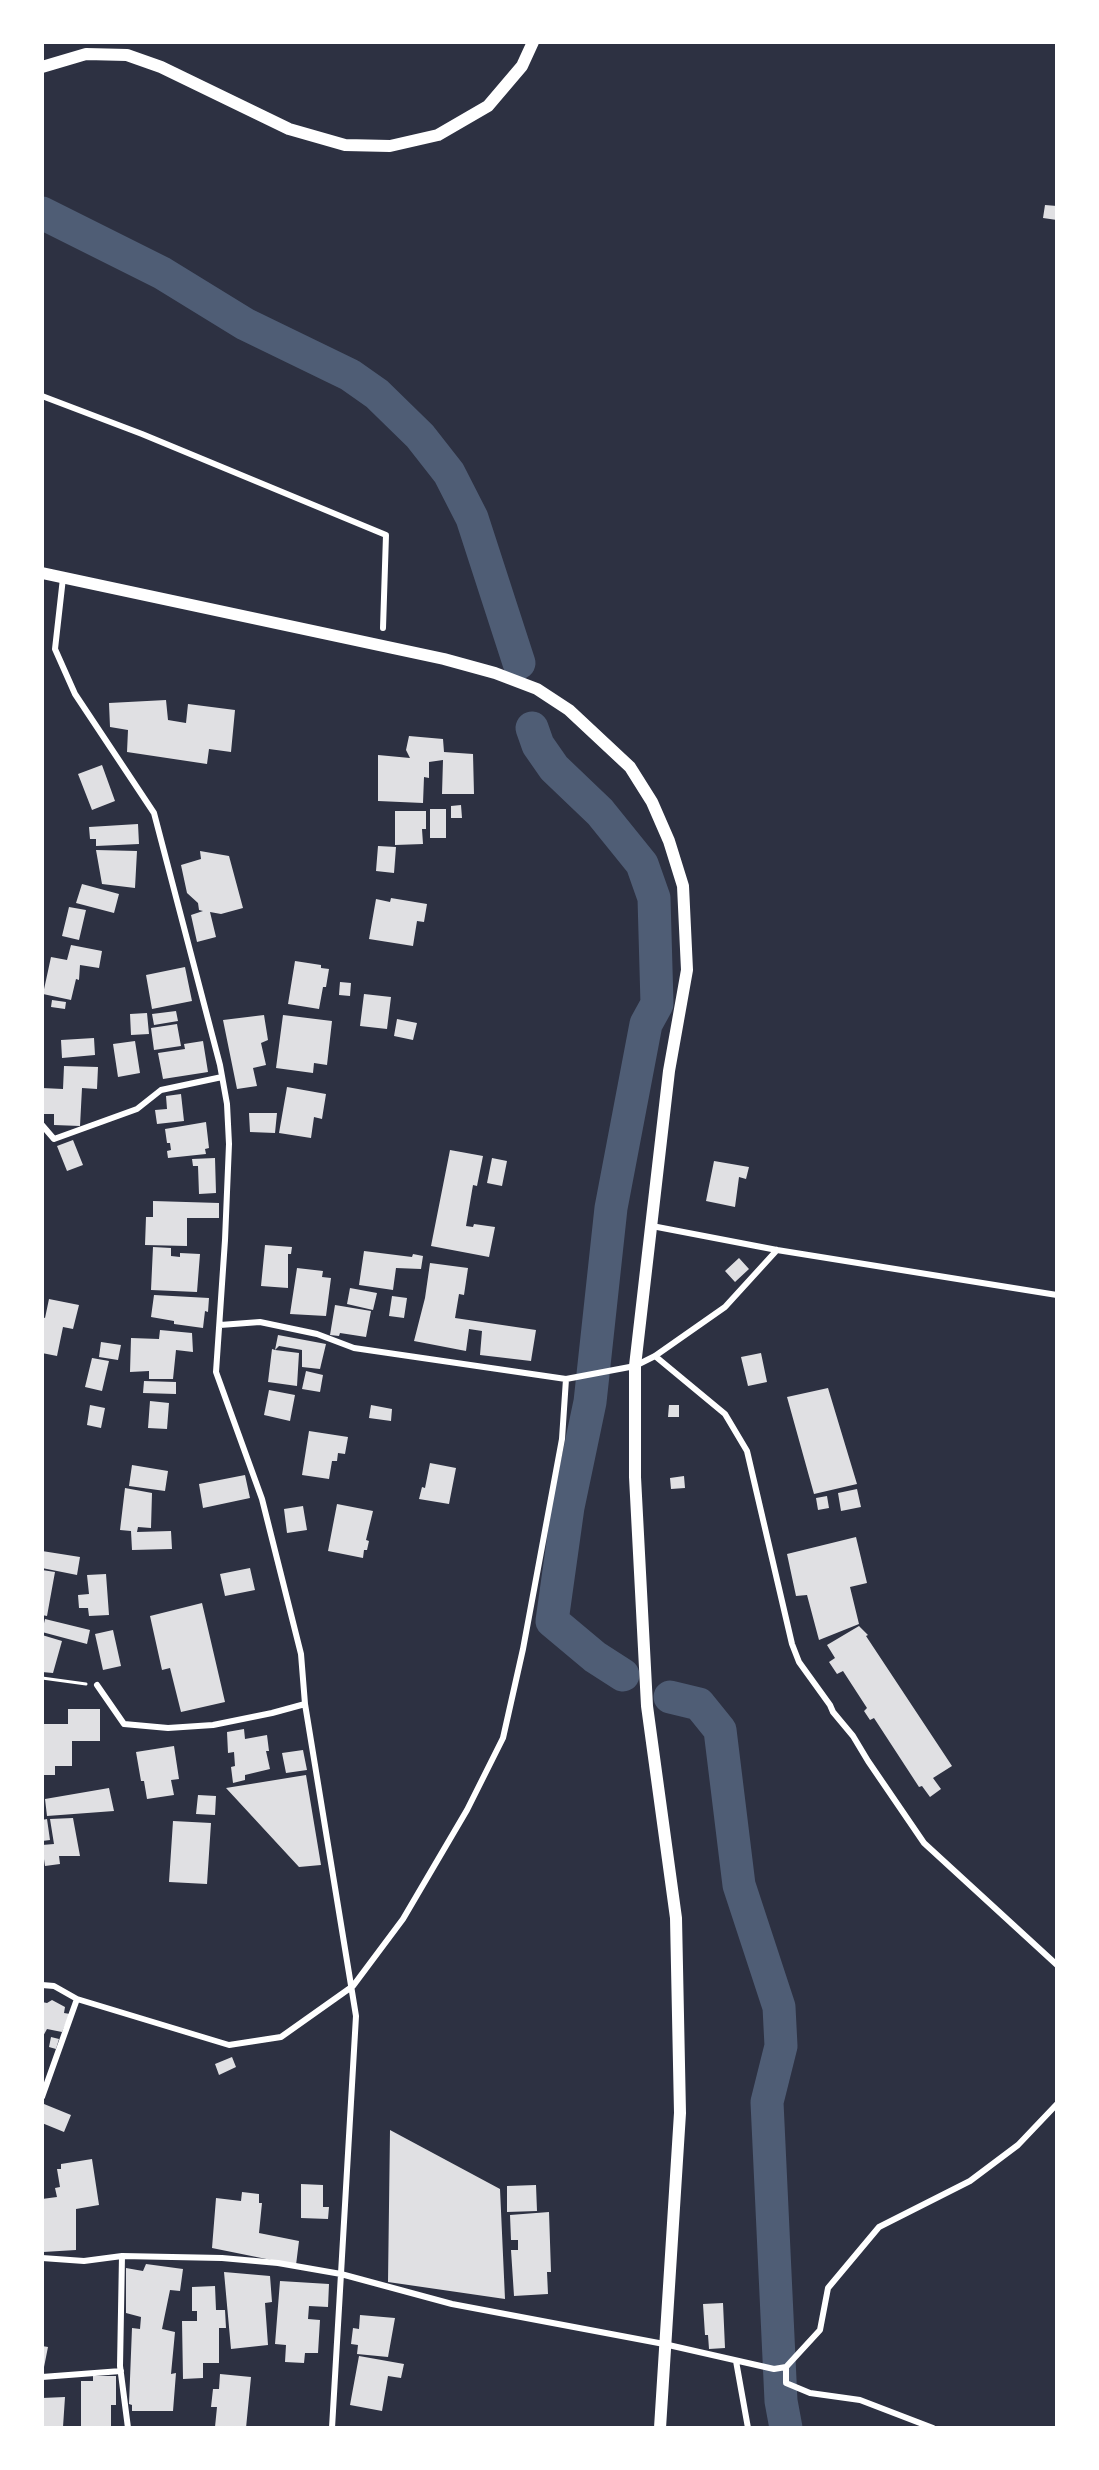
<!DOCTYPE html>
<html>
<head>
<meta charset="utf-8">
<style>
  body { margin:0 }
  #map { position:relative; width:1099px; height:2470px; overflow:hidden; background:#2d3142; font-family:"DejaVu Sans",sans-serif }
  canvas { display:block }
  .frame { position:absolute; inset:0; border:44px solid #fff; pointer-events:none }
</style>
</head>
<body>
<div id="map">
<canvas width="1099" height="2470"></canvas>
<div class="frame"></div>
</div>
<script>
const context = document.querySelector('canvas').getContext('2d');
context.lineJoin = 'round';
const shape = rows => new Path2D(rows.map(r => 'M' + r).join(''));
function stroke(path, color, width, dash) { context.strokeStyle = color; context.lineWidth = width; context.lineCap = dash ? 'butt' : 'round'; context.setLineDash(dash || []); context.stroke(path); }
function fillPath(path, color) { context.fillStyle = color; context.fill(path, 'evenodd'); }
const river = shape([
  [42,213,162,273,245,324,350,375,377,394,420,436,449,473,472,518,519,663],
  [532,728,538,745,554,768,600,812,642,864,654,898,657,1004,646,1024,611,1208,590,1402,568,1507,552,1621,595,1657,623,1675],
  [670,1697,699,1704,720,1730,739,1885,779,2007,781,2046,767,2102,781,2401,786,2428]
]);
const building = shape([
  [1045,205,1057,206,1057,220,1043,218],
  [166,700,168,720,186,723,188,704,235,710,231,752,209,749,207,764,127,752,128,730,110,727,109,703],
  [409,736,443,739,444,752,473,754,474,794,442,794,443,760,429,762,429,778,424,777,423,803,378,801,378,755,410,758,406,750],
  [102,765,115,801,92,810,78,774],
  [461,805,462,818,451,818,451,806],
  [430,809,446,809,446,838,430,838],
  [395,811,426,811,426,829,422,829,423,844,395,845],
  [138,824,139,844,96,846,96,839,90,839,89,827],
  [378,846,396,847,394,873,376,871],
  [96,850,137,851,135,888,102,884],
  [200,851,229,856,243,908,221,914,210,912,216,937,197,942,191,915,203,911,199,910,198,903,187,893,181,865,201,859],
  [82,884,119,894,114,913,76,903],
  [391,898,427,904,424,922,417,921,413,946,369,939,376,899,390,902],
  [69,907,86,910,79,940,62,936],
  [71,945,102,951,99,968,80,965,79,980,76,979,71,1000,43,994,51,957,67,960],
  [295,961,321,965,321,968,329,969,326,987,323,987,319,1009,288,1004],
  [185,967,192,1001,152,1009,146,975],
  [340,982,351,983,350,996,339,995],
  [364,994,391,997,387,1029,360,1026],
  [52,1000,66,1002,65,1009,51,1007],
  [176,1011,178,1021,154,1025,152,1014],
  [147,1013,149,1034,131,1035,130,1014],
  [264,1015,268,1040,261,1043,266,1065,253,1068,257,1086,237,1089,223,1020],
  [283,1015,332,1021,327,1065,314,1063,313,1073,276,1068],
  [397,1019,417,1023,413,1040,394,1036],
  [177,1024,181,1046,154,1050,151,1028],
  [94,1038,95,1055,62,1058,61,1040],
  [135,1041,140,1073,118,1077,113,1044],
  [203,1041,208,1072,163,1079,158,1053,185,1049,184,1044],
  [64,1066,98,1067,97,1089,82,1088,80,1126,54,1125,54,1114,42,1114,42,1088,63,1089],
  [287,1087,326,1094,322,1119,314,1117,311,1138,279,1133],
  [181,1094,184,1121,157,1124,155,1110,167,1109,166,1096],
  [249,1113,277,1113,275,1133,250,1132],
  [206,1122,209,1148,205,1149,206,1154,168,1158,167,1151,171,1150,170,1143,167,1143,165,1129],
  [73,1140,83,1165,67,1171,57,1146],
  [450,1150,483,1156,477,1186,473,1185,466,1226,473,1227,474,1224,495,1227,489,1257,431,1246],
  [215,1158,216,1193,199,1194,198,1166,193,1166,192,1159],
  [492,1158,507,1161,502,1186,487,1183],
  [714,1161,749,1167,746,1179,739,1177,735,1207,706,1201],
  [153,1201,219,1203,219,1218,187,1218,187,1246,145,1245,146,1217,153,1217],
  [265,1245,292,1247,291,1254,288,1254,288,1288,261,1286],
  [153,1247,171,1248,171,1256,180,1257,180,1253,200,1254,197,1292,151,1290],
  [364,1251,412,1257,413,1254,423,1256,421,1269,396,1268,393,1290,359,1285],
  [739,1258,749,1269,735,1282,725,1271],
  [430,1263,468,1268,464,1295,459,1294,455,1318,536,1330,531,1361,480,1355,482,1331,469,1329,466,1351,414,1341,425,1298],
  [297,1268,323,1271,322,1277,331,1278,326,1316,290,1314],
  [350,1288,377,1293,373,1310,347,1304],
  [154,1295,209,1298,208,1312,205,1311,203,1328,174,1324,174,1321,151,1317],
  [392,1296,407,1298,404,1318,389,1316],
  [49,1299,79,1305,73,1329,63,1327,57,1356,42,1353,42,1317,45,1318],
  [335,1305,371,1311,366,1337,340,1333,339,1336,330,1335],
  [160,1330,192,1333,193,1352,176,1350,173,1379,149,1379,149,1371,130,1372,131,1338,159,1339],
  [278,1335,326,1344,320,1369,302,1367,302,1350,279,1346,275,1350,299,1353,297,1386,268,1382,272,1349,275,1350],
  [101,1342,121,1345,118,1360,99,1357],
  [761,1353,767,1382,748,1386,741,1357],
  [92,1358,109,1361,102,1391,85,1387],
  [306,1371,323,1375,320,1392,302,1389],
  [144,1381,176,1382,176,1394,143,1393],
  [828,1388,857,1484,814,1494,787,1397],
  [269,1390,295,1395,290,1421,264,1415],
  [150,1401,169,1403,167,1429,148,1428],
  [90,1405,105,1408,101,1428,87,1425],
  [371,1405,392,1409,391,1421,369,1418],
  [669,1405,679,1405,679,1417,668,1417],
  [309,1431,348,1437,345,1454,338,1453,337,1461,332,1461,329,1479,302,1475],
  [430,1463,456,1468,449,1504,419,1499,422,1487,425,1488],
  [132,1465,168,1471,165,1491,129,1486],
  [245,1475,250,1498,203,1508,199,1484],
  [684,1476,685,1488,671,1489,670,1478],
  [125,1488,152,1493,151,1528,138,1527,137,1532,171,1531,172,1549,132,1550,131,1531,120,1530],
  [857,1489,861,1507,841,1511,838,1493],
  [827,1496,829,1508,818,1510,816,1498],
  [337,1504,373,1511,366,1540,369,1541,367,1550,364,1550,363,1558,328,1551],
  [303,1506,307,1530,287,1533,284,1509],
  [856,1537,867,1583,850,1587,859,1624,819,1640,807,1595,796,1596,787,1554],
  [42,1551,80,1557,77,1575,42,1568],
  [250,1568,255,1590,225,1596,220,1574],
  [42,1570,55,1572,47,1616,42,1615],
  [106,1574,109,1615,89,1616,88,1608,79,1608,78,1595,89,1594,87,1575],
  [202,1603,225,1702,181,1712,170,1668,162,1670,150,1616],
  [45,1619,90,1630,87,1644,42,1632],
  [859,1626,868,1635,866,1636,952,1766,933,1778,941,1789,930,1797,922,1786,919,1787,874,1718,870,1720,864,1711,867,1708,843,1671,837,1674,829,1662,835,1658,827,1645],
  [113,1630,121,1666,103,1670,95,1634],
  [42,1635,62,1641,53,1673,42,1672],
  [68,1709,100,1709,100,1741,72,1741,72,1766,55,1766,55,1775,42,1775,42,1724,68,1724],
  [244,1729,245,1739,267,1735,269,1751,266,1751,270,1769,245,1775,245,1780,233,1783,231,1767,235,1766,234,1752,228,1753,227,1732],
  [174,1746,179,1779,171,1780,174,1795,147,1799,144,1781,141,1781,136,1752],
  [303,1750,307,1770,286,1773,282,1753],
  [306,1775,321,1865,299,1867,226,1788],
  [109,1788,114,1811,47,1816,45,1799],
  [198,1795,216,1796,215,1815,196,1814],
  [73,1818,80,1856,59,1856,60,1864,45,1866,42,1845,54,1844,50,1819],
  [47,1819,50,1840,42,1841,42,1820],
  [173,1821,211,1823,207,1884,169,1882],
  [52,2000,65,2007,64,2013,70,2014,62,2032,47,2029,42,2038,42,2002,47,2003],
  [51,2037,59,2039,56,2049,49,2047],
  [232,2057,236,2067,219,2075,215,2064],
  [44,2104,71,2115,64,2132,42,2123],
  [390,2130,500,2189,505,2299,388,2282],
  [92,2159,99,2205,76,2209,76,2250,43,2252,42,2199,57,2197,55,2188,60,2187,57,2169,61,2169,61,2164],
  [301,2184,323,2185,323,2207,329,2207,328,2219,301,2218],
  [536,2185,537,2211,507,2212,507,2186],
  [242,2192,259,2194,259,2203,262,2203,259,2233,299,2241,296,2265,212,2248,216,2198,241,2201],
  [549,2212,551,2272,547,2272,548,2294,514,2296,511,2250,518,2250,518,2240,511,2240,510,2215],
  [146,2264,183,2269,180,2291,170,2290,162,2329,175,2332,171,2374,176,2373,173,2411,132,2411,132,2405,129,2404,132,2328,140,2329,141,2317,126,2313,126,2268,143,2271],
  [224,2272,270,2276,272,2302,265,2303,268,2345,231,2349],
  [280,2281,329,2284,328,2307,309,2306,308,2319,320,2320,318,2353,305,2353,304,2363,285,2362,286,2345,275,2344],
  [215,2286,216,2310,225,2310,226,2328,219,2328,219,2363,203,2363,203,2378,183,2379,182,2321,197,2321,197,2311,192,2311,192,2287],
  [723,2303,725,2348,709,2349,708,2335,705,2335,703,2304],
  [360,2315,395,2318,388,2357,357,2354,358,2345,351,2344,353,2328,359,2329],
  [42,2346,48,2347,44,2367,42,2367],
  [359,2356,404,2364,401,2378,388,2376,382,2411,350,2405],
  [220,2374,251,2377,246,2428,215,2427,217,2407,211,2407,213,2389,219,2389],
  [93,2376,116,2376,116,2405,111,2405,111,2428,81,2428,81,2381,93,2381],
  [65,2397,63,2427,42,2428,42,2398]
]);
const path = shape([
  [42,1678,86,1684]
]);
const minor = shape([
  [42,396,142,434,386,535,383,628],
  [63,578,55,649,75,694,154,813,220,1065,227,1104,229,1144,225,1240,216,1372,262,1499,301,1654,305,1704,356,2016,332,2428],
  [42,1125,54,1139,137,1109,161,1090,222,1077],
  [652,1226,777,1250,1057,1295],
  [220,1325,260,1322,317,1334,354,1348,566,1379,635,1366,655,1356,725,1307,777,1250],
  [655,1356,725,1414,747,1451,792,1644,799,1662,830,1705,833,1712,853,1736,868,1761,924,1843,1057,1965],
  [97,1685,124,1724,168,1728,213,1725,272,1713,305,1704],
  [42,1985,54,1986,77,1999,229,2045,281,2037,353,1986,403,1919,467,1810,503,1738,523,1649,562,1439,566,1379],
  [42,2097,77,1999],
  [122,2256,120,2366,128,2428],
  [42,2258,84,2261,122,2256,222,2258,278,2263,341,2274,452,2304,664,2344,774,2369,786,2367,820,2330,828,2288,879,2227,970,2181,1018,2145,1057,2104],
  [736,2361,748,2428],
  [786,2367,786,2383,810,2393,860,2400,933,2428],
  [42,2377,121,2371]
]);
const secondary = shape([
  [42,67,86,54,127,55,161,67,289,129,345,145,390,146,438,135,488,106,522,66,533,42],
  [42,573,444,659,495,673,537,689,569,710,630,767,652,802,669,841,683,886,687,970,669,1071,635,1366,635,1477,647,1706,676,1918,680,2113,660,2428]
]);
stroke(river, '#4f5d75', 33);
fillPath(building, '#e0e0e3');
stroke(path, '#fff', 3);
stroke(minor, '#fff', 6);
stroke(secondary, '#fff', 12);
</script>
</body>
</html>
